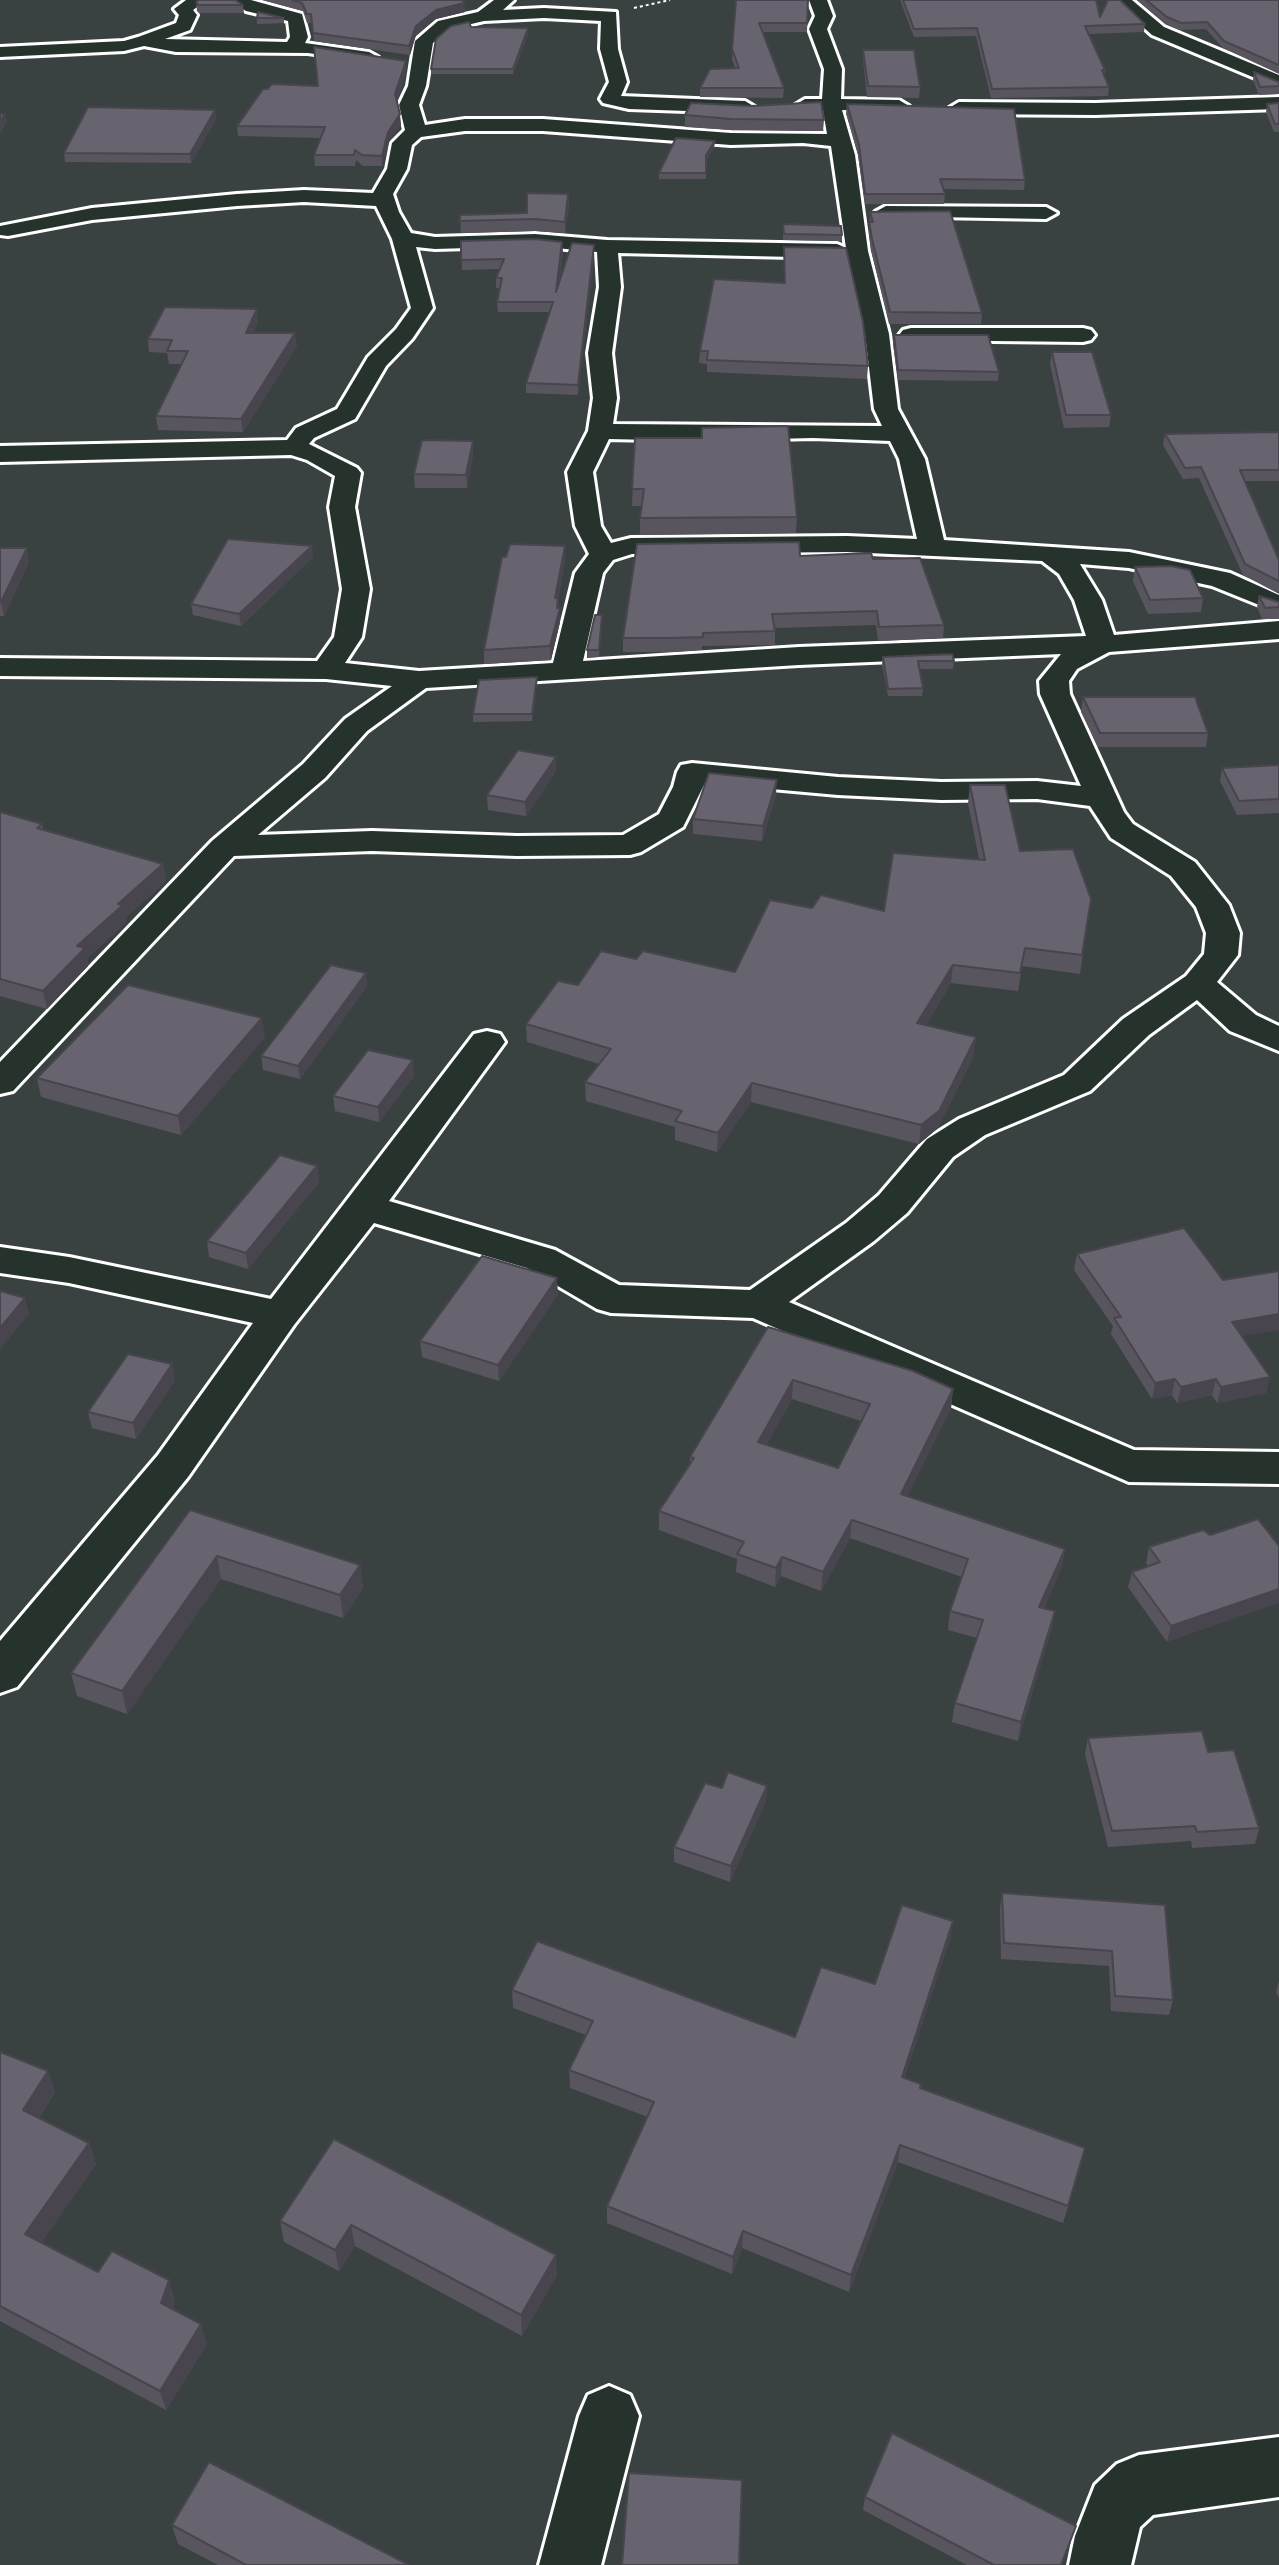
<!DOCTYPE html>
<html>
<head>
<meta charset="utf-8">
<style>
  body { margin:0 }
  canvas { display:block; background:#3a4141 }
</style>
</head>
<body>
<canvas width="1279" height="2565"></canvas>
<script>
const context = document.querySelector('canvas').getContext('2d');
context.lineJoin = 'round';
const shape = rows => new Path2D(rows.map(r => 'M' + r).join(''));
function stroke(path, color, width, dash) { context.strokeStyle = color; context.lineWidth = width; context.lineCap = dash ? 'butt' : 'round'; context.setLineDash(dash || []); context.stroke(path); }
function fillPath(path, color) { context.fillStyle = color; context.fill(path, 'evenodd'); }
const path = shape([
  [634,8,670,0]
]);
const street = shape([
  [186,0,207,0,193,10,197,15,190,30,165,39,287,42,290,37,288,21,246,11,228,0,251,0,302,14,308,37,305,43,369,52,378,57,369,62,308,53,176,52,144,46,124,51,0,57,0,47,124,41,138,37,176,23,179,15,174,9,186,0],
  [494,0,514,0,503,10,544,8,616,12,618,49,627,82,621,96,745,101,755,107,745,113,629,109,603,103,600,99,609,82,600,49,601,21,544,18,484,21,450,29,433,43,426,86,419,105,425,125,465,119,543,119,731,133,827,134,823,110,805,111,795,105,805,99,822,99,824,69,809,29,815,16,809,0,827,0,833,16,827,29,842,69,841,99,899,100,909,106,899,112,842,110,855,155,868,251,889,334,898,409,925,459,944,540,1129,552,1230,573,1279,595,1279,613,1212,586,1129,568,1080,564,1102,600,1114,635,1279,621,1279,639,1109,652,1077,669,1069,681,1070,694,1124,812,1133,824,1195,862,1229,905,1240,933,1238,955,1217,982,1256,1015,1279,1026,1279,1051,1230,1031,1197,1000,1149,1035,1090,1091,985,1135,953,1157,907,1213,874,1241,789,1302,1134,1450,1279,1452,1279,1484,1129,1482,753,1318,611,1313,597,1309,527,1268,374,1223,294,1325,188,1477,17,1687,0,1693,0,1641,158,1455,253,1323,69,1283,0,1273,0,1247,69,1257,271,1299,474,1034,487,1031,500,1034,505,1042,389,1201,555,1250,619,1285,750,1290,846,1223,879,1195,927,1139,959,1119,1064,1075,1123,1019,1186,976,1204,954,1206,933,1196,907,1171,876,1111,838,1090,806,1037,799,941,800,838,795,705,783,683,827,641,852,630,855,517,856,372,851,234,856,13,1091,0,1094,0,1062,212,841,303,764,345,719,392,686,326,679,0,676,0,658,317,661,334,637,342,589,329,507,335,476,307,460,291,455,0,462,0,446,287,440,296,428,337,409,368,357,396,329,411,308,392,239,376,206,304,202,237,206,92,220,8,236,0,235,0,226,92,208,237,194,304,190,373,193,387,169,392,143,405,130,399,105,408,86,415,41,438,21,478,12,494,0],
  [465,131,543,131,731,145,803,143,831,146,846,248,837,244,607,240,535,234,435,237,411,233,399,212,393,194,407,169,412,145,421,137,465,131],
  [535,246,597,252,599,287,588,353,593,398,588,431,567,472,575,526,589,554,575,573,553,663,419,671,345,663,362,637,370,589,355,507,361,473,357,468,309,444,314,438,355,419,386,366,412,339,433,308,416,247,435,249,535,246],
  [618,253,837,258,847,253,865,334,874,409,882,426,613,424,617,398,612,353,621,287,618,253],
  [813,438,890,441,899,459,917,539,847,536,631,538,611,543,601,526,593,472,609,439,694,441,813,438],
  [847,552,1042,561,1059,574,1074,600,1086,636,799,647,583,661,603,573,613,560,632,554,847,552],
  [1061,654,1039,681,1040,694,1081,786,1037,781,941,782,838,777,692,763,681,765,677,772,673,787,659,814,623,835,517,836,372,831,258,835,325,778,367,731,426,688,799,665,1061,654],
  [1113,0,1132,0,1164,27,1279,75,1279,88,1152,35,1113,0],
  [1279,97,1279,109,1095,115,959,114,949,108,959,102,1095,103,1279,97],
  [886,206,1046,207,1057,213,1046,219,879,216,875,212,886,206],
  [911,328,1083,328,1091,330,1095,335,1091,340,1083,342,903,340,899,335,903,330,911,328],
  [609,2386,630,2395,639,2416,601,2565,539,2565,579,2416,588,2395,609,2386],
  [1279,2437,1279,2497,1153,2515,1140,2527,1131,2565,1069,2565,1075,2536,1095,2485,1117,2464,1139,2455,1279,2437]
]);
const wall = shape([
  [262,0,463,0,465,12,436,19,416,35,410,55,314,41,312,23,307,23,303,11],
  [736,0,808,0,807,32,762,32,784,88,783,98,700,97,700,88,735,68,732,59],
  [900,0,1096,0,1100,17,1145,24,1144,32,1089,34,1105,70,1104,76,1109,87,1108,96,991,98,976,36,914,37],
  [1137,0,1279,0,1279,74,1223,48,1206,29,1180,30,1166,24],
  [196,2,243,5,244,13,199,13,197,11],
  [257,18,284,18,284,23,257,24],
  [471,27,528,28,528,34,513,74,431,74,431,69],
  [863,50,920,87,919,98,867,97,863,60],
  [406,71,397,101,401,125,389,142,382,166,363,166,356,160,355,166,315,166,314,155,321,138,238,136,237,126,268,89,318,86],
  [1254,72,1279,82,1279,94,1259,95,1253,80],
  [1279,103,1279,132,1274,132,1266,112,1267,104],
  [847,104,1025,180,1024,190,943,189,945,194,944,204,865,204,858,155,846,113],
  [685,115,824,120,823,131,731,130,685,127],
  [216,119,191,163,65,162,64,153],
  [715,141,714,147,706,161,706,179,659,179,659,173],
  [568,194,569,205,565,233,535,231,461,233,460,215,527,213],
  [870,212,982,313,981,324,889,324,871,250,869,233],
  [783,224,842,235,842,241,783,240],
  [461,241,563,252,559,284,594,255,578,395,526,393,526,383,549,312,498,312,497,302,500,288,496,288,496,278,500,269,462,270],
  [784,247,868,366,867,379,707,372,707,364,699,363,700,351,785,283],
  [258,321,253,333,297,346,243,432,158,430,156,416,182,364,169,364,167,353,149,352,148,339],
  [894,335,999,372,998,381,898,380,893,344],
  [1052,352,1111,415,1109,427,1064,428,1050,364],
  [1279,432,1279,481,1244,481,1279,560,1279,594,1243,575,1199,478,1183,479,1163,445,1165,434],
  [635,438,797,517,796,533,640,535,640,518,642,506,632,506],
  [473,441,473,454,467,488,415,488,414,474],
  [565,546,565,560,558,600,560,622,551,660,484,664,484,650,506,557],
  [0,548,29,562,4,616,0,616],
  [800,556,873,559,944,625,943,638,878,641,876,625,775,628,775,645,702,646,702,650,672,652,623,652,623,638],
  [313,557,241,626,193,615,191,604],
  [1135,567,1203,598,1201,612,1148,614,1133,581],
  [1259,596,1279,602,1279,619,1262,619,1257,607],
  [602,615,599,657,587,658,587,650],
  [883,657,954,661,953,669,919,669,923,688,922,696,888,696,882,664],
  [537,677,537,684,532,721,473,722,473,714],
  [1083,697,1208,733,1206,747,1098,747,1081,712],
  [556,757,556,771,526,816,488,810,487,795],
  [1279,765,1279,813,1237,815,1220,781,1222,768],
  [970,785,1020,851,1091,899,1080,974,1022,966,1018,991,951,983,926,1025,974,1055,937,1129,919,1144,751,1102,717,1152,675,1140,675,1127,586,1101,585,1082,599,1064,527,1042,526,1024,578,985,636,959,735,972,812,908,884,911,979,859,968,803],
  [776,794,762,841,693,834,693,819],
  [0,812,42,824,43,829,163,864,166,881,125,918,126,923,87,958,88,966,47,1009,0,996],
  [367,986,300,1079,263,1070,261,1056],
  [265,1037,181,1135,41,1097,37,1078],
  [414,1076,379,1122,335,1111,333,1096],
  [317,1166,319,1182,248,1269,209,1257,207,1241],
  [1077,1254,1242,1336,1270,1377,1266,1393,1217,1403,1212,1395,1177,1403,1172,1395,1152,1399,1111,1334,1113,1326,1074,1270],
  [558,1294,499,1381,422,1357,420,1341],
  [768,1327,953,1389,951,1408,907,1496,1065,1549,1061,1568,1044,1608,1055,1611,1051,1630,1018,1741,952,1722,955,1703,977,1638,948,1630,950,1611,962,1577,850,1538,821,1591,781,1576,775,1587,736,1572,737,1559,659,1530,659,1511,690,1465,690,1457],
  [792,1399,861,1421,838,1468,766,1445],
  [175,1380,136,1439,92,1428,88,1412],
  [190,1510,360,1565,363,1588,343,1618,221,1579,127,1714,77,1696,71,1673],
  [1210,1535,1167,1642,1128,1587,1132,1572,1148,1566,1146,1563,1149,1547],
  [1088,1738,1259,1828,1255,1844,1192,1848,1191,1841,1108,1847,1085,1754],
  [767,1786,766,1801,730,1882,674,1862,674,1847,722,1788],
  [1002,1893,1165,1905,1173,2000,1169,2015,1111,2011,1109,1966,1001,1959,1000,1908],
  [953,1921,950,1939,904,2078,920,2088,1081,2165,1063,2223,898,2162,849,2292,742,2248,732,2274,607,2223,607,2206,648,2117,570,2088,569,2070,586,2035,513,2008,512,1990,795,2037,875,1984],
  [1279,1981,1279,1998,1276,1992],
  [0,2052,48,2071,55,2092,39,2118,89,2143,96,2164,41,2243,98,2272,175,2301,172,2309,207,2344,166,2410,0,2321],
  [334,2139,557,2275,522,2336,355,2246,339,2271,284,2242,280,2221],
  [865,2497,1062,2565,967,2565,863,2510],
  [172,2525,409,2565,218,2565,178,2544]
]);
const shadedWall = shape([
  [464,3,465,12,436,19,416,35,410,55,409,46,416,26,436,10],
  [528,28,528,34,513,74,513,69],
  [406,61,406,71,396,104,395,94],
  [215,110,216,119,191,163,190,154],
  [5,114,7,123,0,133,0,121],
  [400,114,401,125,389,142,382,166,382,156,388,132],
  [715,141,714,147,706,161,706,155],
  [568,194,569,205,565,233,565,222],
  [562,242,563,252,556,302,556,292],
  [594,245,594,255,578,395,578,385],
  [257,309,258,321,248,345,246,333],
  [295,333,297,346,243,432,241,419],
  [473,441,473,454,467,488,466,475],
  [312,546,313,557,241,626,239,614],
  [565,546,565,560,558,600,558,615,560,608,560,622,551,660,550,646,555,598],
  [27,548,29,562,4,616,1,602],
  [537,677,537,684,532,721,532,714],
  [556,757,556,771,526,816,525,802],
  [777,780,776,794,762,841,763,826],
  [163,864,166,881,125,918,126,923,87,958,88,966,47,1009,43,991,77,946,118,904],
  [953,965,951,983,916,1041,917,1023],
  [366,973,367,986,300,1079,298,1066],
  [262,1018,265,1037,181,1135,178,1116],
  [976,1037,974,1055,937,1129,919,1144,921,1125],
  [413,1060,414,1076,379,1122,378,1107],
  [752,1083,751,1102,717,1152,718,1133],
  [317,1166,319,1182,248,1269,246,1253],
  [557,1278,558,1294,499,1381,498,1365],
  [25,1298,29,1314,0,1349,0,1328],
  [1279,1314,1279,1330,1229,1338,1232,1322],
  [172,1364,175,1380,136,1439,133,1423],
  [1270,1377,1266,1393,1217,1403,1221,1387],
  [1175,1379,1172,1395,1152,1399,1155,1383],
  [1216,1379,1212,1395,1177,1403,1181,1387],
  [793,1380,792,1399,757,1461,758,1442],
  [953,1389,951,1408,899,1513,901,1494],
  [852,1520,850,1538,821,1591,823,1572],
  [1065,1549,1061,1568,1036,1626,1039,1607],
  [217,1556,221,1579,127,1714,122,1691],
  [782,1557,781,1576,775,1587,776,1568],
  [360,1565,363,1588,343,1618,340,1595],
  [1279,1589,1279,1603,1167,1642,1171,1626],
  [1055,1611,1051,1630,1018,1741,1021,1722],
  [767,1786,766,1801,730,1882,731,1866],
  [953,1921,950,1939,899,2095,902,2077],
  [48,2071,55,2092,30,2131,23,2110],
  [89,2143,96,2164,33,2255,25,2234],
  [900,2145,898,2162,849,2292,851,2275],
  [351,2225,355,2246,339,2271,335,2250],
  [743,2231,742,2248,732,2274,733,2257],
  [556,2255,557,2275,522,2336,521,2315],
  [169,2280,175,2301,167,2324,161,2303],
  [201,2324,207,2344,166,2410,160,2391]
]);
const building = shape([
  [199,0,235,0,243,5,198,5,196,2,199,0],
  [292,0,463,0,464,3,436,10,416,26,409,46,313,33,311,14,307,14,302,3,292,0],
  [736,0,808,0,807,23,759,23,784,88,700,88,710,69,739,68,732,49,736,0],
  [903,0,1096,0,1100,17,1108,0,1120,0,1145,24,1085,26,1105,70,1102,70,1109,87,992,89,977,28,914,29,903,0],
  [1146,0,1279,0,1279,65,1224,41,1207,22,1181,23,1167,17,1146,0],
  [258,12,284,18,257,18,258,12],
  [469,22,471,27,528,28,513,69,431,69,436,39,451,26,469,22],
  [314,47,406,61,395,94,400,114,388,132,382,156,362,155,355,150,354,155,314,155,325,127,237,126,263,89,268,89,272,84,318,86,314,47],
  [863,50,914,50,920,87,868,86,863,50],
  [1254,72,1279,82,1279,86,1260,87,1254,72],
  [821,102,824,120,731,119,685,115,691,103,751,106,821,102],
  [1279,103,1279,124,1275,124,1267,104,1279,103],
  [847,104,1014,109,1025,180,940,179,945,194,865,194,859,145,847,104],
  [88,107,215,110,190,154,64,153,88,107],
  [0,114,5,114,0,121,0,114],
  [676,138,715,141,706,155,706,173,659,173,676,138],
  [527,193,568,194,565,222,535,219,460,221,460,215,527,213,527,193],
  [950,211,982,313,890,312,872,239,869,222,873,222,870,212,950,211],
  [783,224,841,226,842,235,784,234,783,224],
  [535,239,562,242,556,292,572,243,594,245,578,385,526,383,553,302,497,302,502,278,496,278,504,259,461,260,461,241,535,239],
  [784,247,846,248,863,322,868,366,707,360,708,351,700,351,714,279,785,283,784,247],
  [165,307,257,309,246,333,295,333,241,419,156,416,188,351,167,351,172,340,148,339,165,307],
  [894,335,988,335,999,372,898,370,894,335],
  [1052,352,1092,352,1111,415,1066,415,1052,352],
  [788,426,797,517,640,518,644,489,632,489,635,438,702,438,702,428,788,426],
  [1279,432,1279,470,1240,470,1279,560,1279,581,1245,564,1201,467,1185,468,1165,434,1279,432],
  [422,440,473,441,466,475,414,474,422,440],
  [228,539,312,546,239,614,191,604,228,539],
  [799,542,800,556,871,553,873,559,920,558,944,625,879,627,877,611,772,614,775,631,703,633,703,637,672,638,623,638,637,544,799,542],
  [510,544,565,546,555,598,558,598,557,608,560,608,550,646,484,650,502,557,506,557,510,544],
  [0,548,27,548,1,602,0,602,0,548],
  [1171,566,1190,570,1203,598,1150,600,1135,567,1171,566],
  [1259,596,1279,602,1279,607,1265,608,1259,596],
  [595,615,602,615,599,650,587,650,595,615],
  [952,654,954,661,918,661,923,688,888,689,883,657,952,654],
  [537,677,532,714,473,714,479,680,537,677],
  [1083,697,1195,697,1208,733,1100,733,1083,697],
  [518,750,556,757,525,802,487,795,518,750],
  [1279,765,1279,799,1239,801,1222,768,1279,765],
  [709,773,777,780,763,826,693,819,709,773],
  [970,785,1005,785,1020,851,1073,849,1091,899,1082,955,1025,948,1020,973,953,965,917,1023,976,1037,939,1111,921,1125,752,1083,718,1133,675,1121,682,1111,585,1082,611,1049,526,1024,558,981,578,985,601,951,636,959,643,951,735,972,770,900,812,908,821,895,884,911,893,853,985,860,970,785],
  [0,812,42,824,37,828,163,864,118,904,123,905,77,946,85,948,43,991,0,979,0,812],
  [331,965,366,973,298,1066,261,1056,331,965],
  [128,985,262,1018,178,1116,37,1078,128,985],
  [368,1050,413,1060,378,1107,333,1096,368,1050],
  [280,1155,317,1166,246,1253,207,1241,280,1155],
  [1184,1228,1223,1280,1279,1271,1279,1314,1232,1322,1270,1377,1221,1387,1216,1379,1181,1387,1175,1379,1155,1383,1114,1318,1121,1317,1077,1254,1184,1228],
  [482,1256,557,1278,498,1365,420,1341,482,1256],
  [0,1291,25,1298,0,1328,0,1291],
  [768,1327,913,1371,953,1389,901,1494,1065,1549,1039,1607,1055,1611,1021,1722,955,1703,983,1620,950,1611,968,1559,852,1520,823,1572,782,1557,776,1568,737,1554,744,1542,659,1511,694,1458,690,1457,768,1327],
  [793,1380,870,1404,838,1468,758,1442,793,1380],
  [128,1354,172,1364,133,1423,88,1412,128,1354],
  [190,1510,360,1565,340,1595,217,1556,122,1691,71,1673,190,1510],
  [1258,1519,1279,1546,1279,1589,1171,1626,1132,1572,1160,1562,1149,1547,1203,1530,1210,1535,1258,1519],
  [1202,1731,1208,1752,1234,1750,1259,1828,1197,1832,1195,1826,1112,1831,1088,1738,1202,1731],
  [728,1772,767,1786,731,1866,674,1847,705,1783,722,1788,728,1772],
  [1002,1893,1165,1905,1173,2000,1115,1996,1112,1951,1004,1943,1002,1893],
  [902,1905,953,1921,902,2077,921,2084,920,2088,1085,2148,1068,2206,900,2145,851,2275,743,2231,733,2257,607,2206,654,2102,569,2070,593,2021,512,1990,537,1941,795,2037,821,1967,875,1984,902,1905],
  [0,2052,48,2071,23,2110,89,2143,25,2234,98,2272,112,2251,169,2280,161,2303,201,2324,160,2391,0,2306,0,2052],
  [334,2139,556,2255,521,2315,351,2225,335,2250,280,2221,334,2139],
  [892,2433,1076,2526,1061,2565,994,2565,865,2497,892,2433],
  [209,2462,409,2565,246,2565,172,2525,209,2462],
  [629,2473,742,2480,739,2565,622,2565,629,2473]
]);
stroke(street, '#fff', 6);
stroke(path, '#fff', 2, [3, 3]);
fillPath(street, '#26332d');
fillPath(wall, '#59555f');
fillPath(shadedWall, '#48454e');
fillPath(building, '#67636f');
stroke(building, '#48454e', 2);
</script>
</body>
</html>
